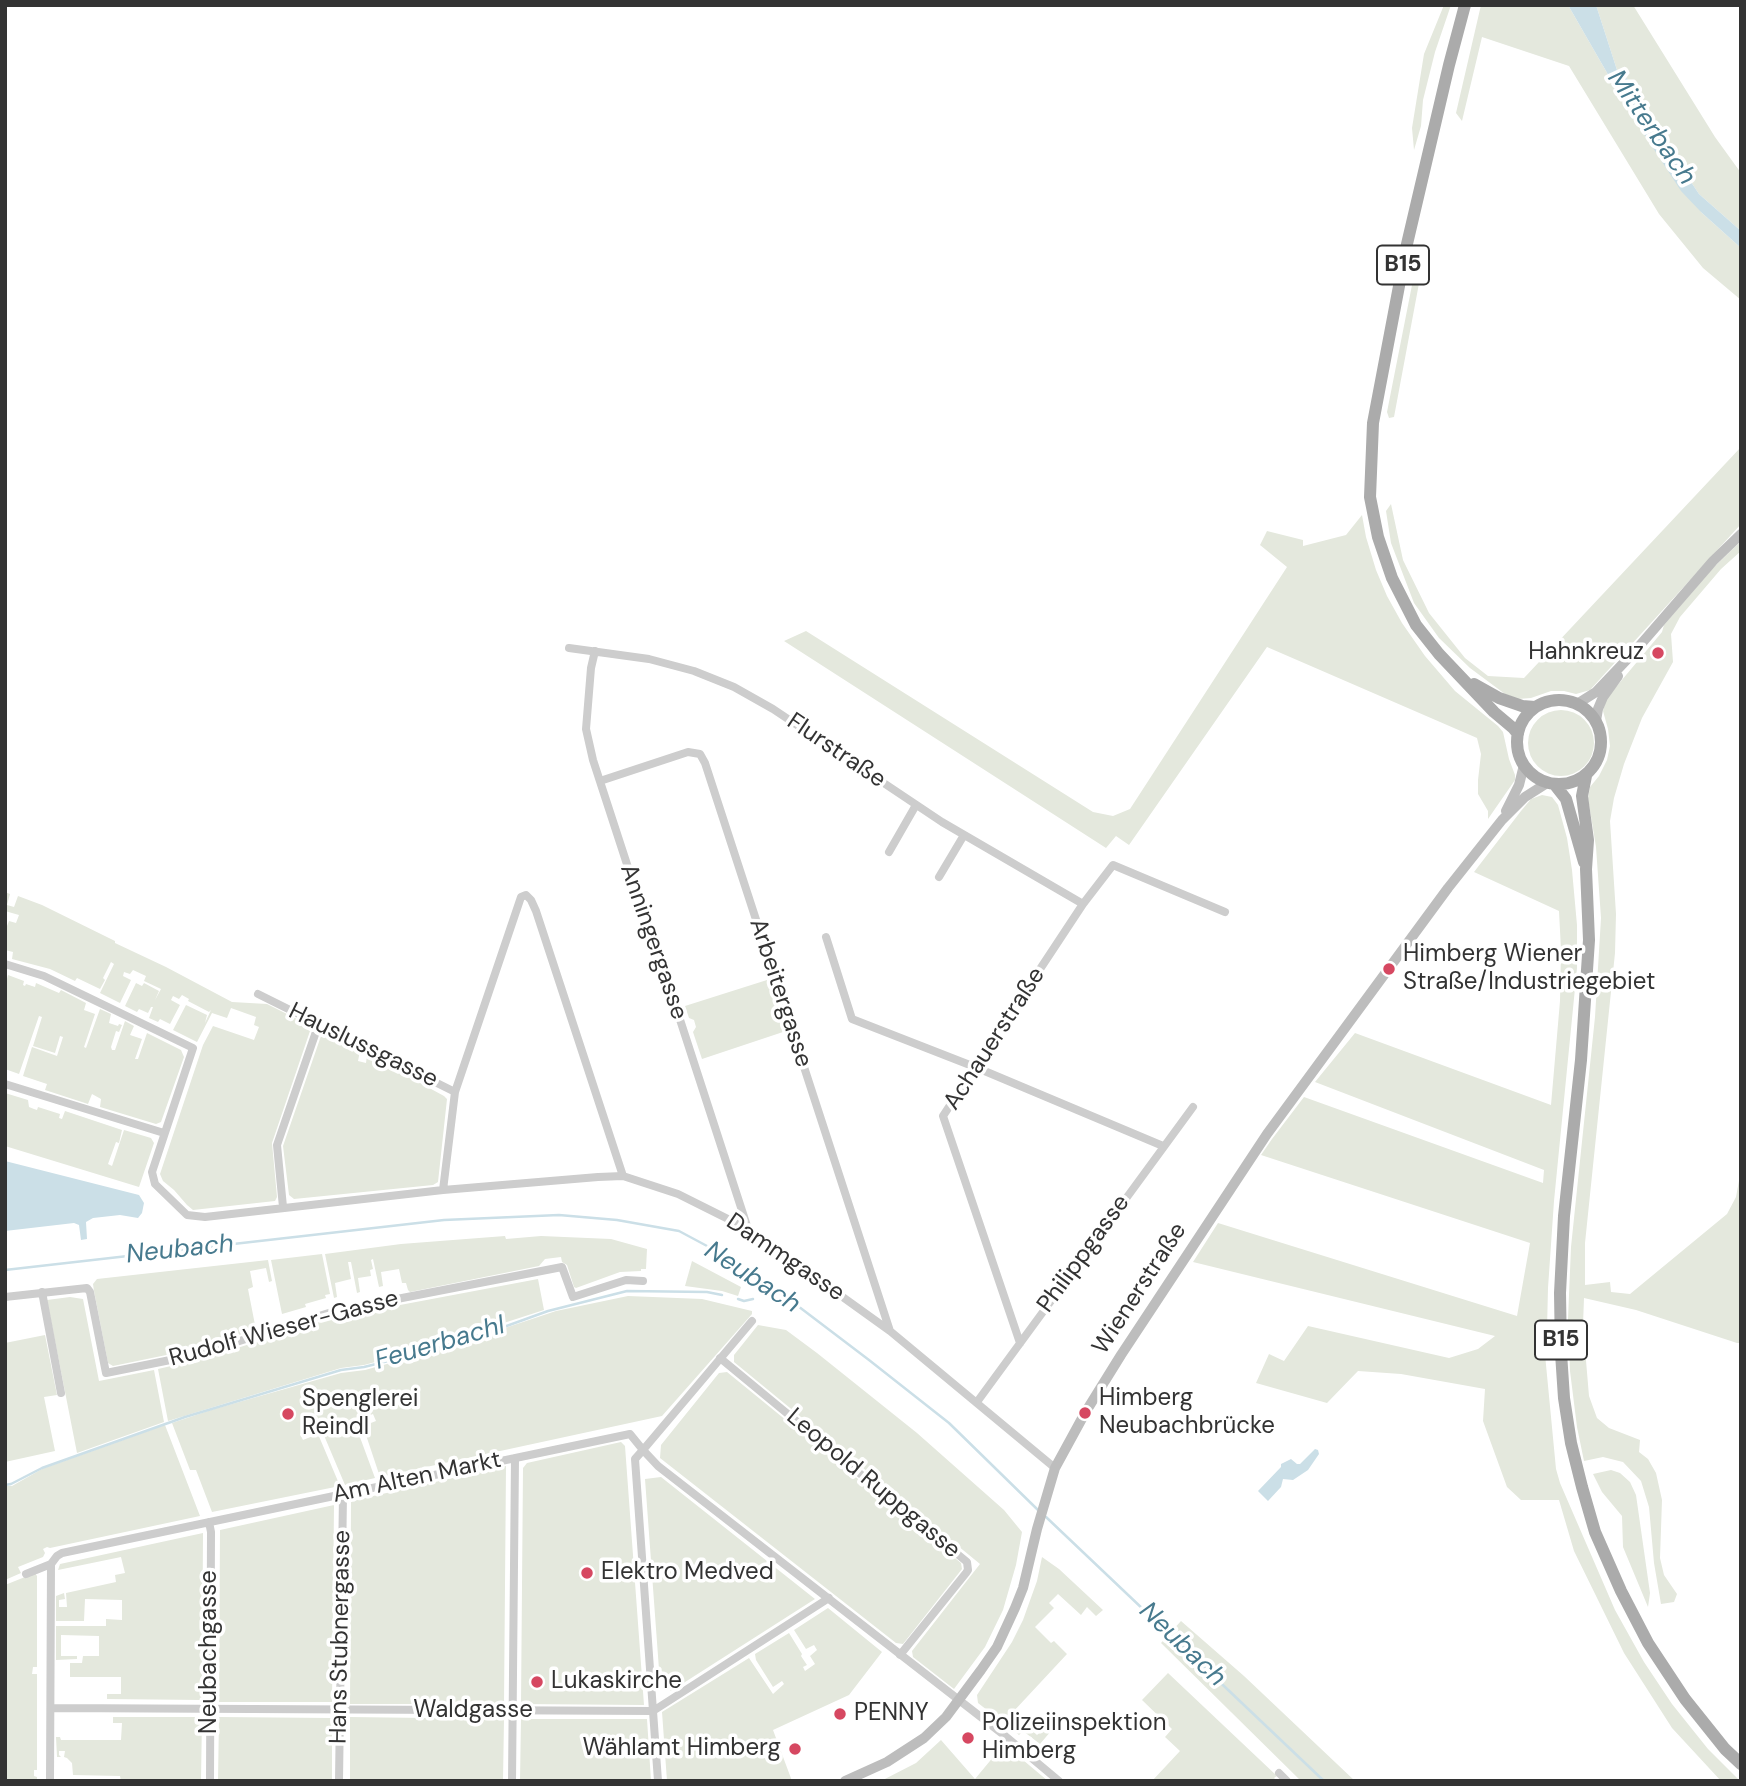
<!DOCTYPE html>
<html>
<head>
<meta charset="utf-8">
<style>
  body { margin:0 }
  #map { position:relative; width:1746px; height:1786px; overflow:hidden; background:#fff; font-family:"DM Sans",sans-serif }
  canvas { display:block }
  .frame { position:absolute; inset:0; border:7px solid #333; pointer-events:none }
</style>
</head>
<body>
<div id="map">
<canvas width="1746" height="1786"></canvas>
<div class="frame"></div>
</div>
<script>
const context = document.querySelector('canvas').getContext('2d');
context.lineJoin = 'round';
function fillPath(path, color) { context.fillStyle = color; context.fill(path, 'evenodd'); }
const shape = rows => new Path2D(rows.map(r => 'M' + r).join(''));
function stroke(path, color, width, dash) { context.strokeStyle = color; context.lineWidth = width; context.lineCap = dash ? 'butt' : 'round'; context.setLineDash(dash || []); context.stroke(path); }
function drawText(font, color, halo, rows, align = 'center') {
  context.font = font + ' "DM Sans",sans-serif'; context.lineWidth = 7; context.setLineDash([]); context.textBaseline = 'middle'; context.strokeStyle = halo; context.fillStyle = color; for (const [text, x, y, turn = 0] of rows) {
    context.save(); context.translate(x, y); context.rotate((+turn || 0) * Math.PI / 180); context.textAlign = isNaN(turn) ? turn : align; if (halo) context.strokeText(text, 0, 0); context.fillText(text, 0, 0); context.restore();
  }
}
const green = shape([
  [1444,5,1451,5,1435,52,1423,100,1421,126,1414,150,1412,128,1424,54],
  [1481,5,1568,5,1610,78,1617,84,1702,213,1741,248,1741,300,1703,268,1659,214,1569,66,1482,37,1462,121,1456,113],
  [1596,5,1633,5,1715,137,1741,173,1741,231,1699,194,1663,140,1633,84,1617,70],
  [1420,278,1394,417,1389,418,1387,412,1413,280],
  [1741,447,1741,524,1590,690,1576,694,1564,691,1551,691,1531,698,1518,699,1505,694,1470,668,1439,638,1414,603,1391,543,1386,511,1391,504,1403,560,1429,613,1465,658,1488,676,1524,678],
  [1362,515,1366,537,1376,570,1387,596,1402,623,1425,656,1455,691,1498,726,1503,732,1509,759,1515,775,1515,780,1488,819,1488,811,1478,794,1478,780,1481,754,1477,738,1267,647,1129,845,1116,836,1106,848,784,641,806,631,1093,812,1113,816,1130,809,1287,567,1260,545,1267,531,1303,540,1303,546,1346,535],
  [1741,541,1741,551,1721,569,1680,617,1671,634,1673,662,1642,718,1624,764,1614,798,1610,821,1616,914,1615,953,1585,1243,1585,1285,1610,1282,1611,1292,1630,1294,1727,1214,1736,1197,1741,1170,1741,1343,1737,1343,1636,1310,1584,1298,1583,1325,1589,1396,1597,1418,1609,1428,1640,1440,1639,1452,1648,1459,1656,1473,1662,1500,1660,1558,1664,1575,1677,1594,1674,1602,1661,1604,1654,1563,1649,1507,1641,1481,1623,1462,1603,1457,1584,1461,1577,1427,1570,1371,1568,1319,1571,1247,1595,1017,1601,918,1596,847,1588,798,1590,787,1599,776,1607,760,1610,746,1608,729,1603,711,1606,699,1662,632,1664,625,1712,569],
  '1528 743a33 33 0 1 1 66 0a33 33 0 1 1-66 0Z',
  [1542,795,1552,797,1558,805,1567,838,1572,870,1577,925,1577,968,1554,1201,1548,1288,1547,1329,1544,1344,1556,1469,1560,1483,1615,1610,1644,1662,1672,1704,1708,1749,1740,1781,1721,1781,1672,1728,1624,1653,1574,1551,1559,1500,1521,1500,1507,1487,1483,1421,1485,1389,1401,1374,1358,1371,1327,1403,1256,1383,1269,1354,1284,1361,1308,1326,1449,1358,1478,1349,1495,1336,1193,1262,1218,1223,1517,1316,1530,1243,1261,1155,1272,1139,1304,1097,1543,1183,1544,1170,1315,1082,1355,1033,1551,1105,1560,1001,1561,950,1559,911,1474,872,1521,811,1531,799],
  [5,892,10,894,7,905,14,907,18,896,42,905,115,941,115,943,166,967,232,1002,267,1004,307,1024,310,1031,272,1143,277,1197,275,1201,193,1210,187,1205,174,1190,163,1181,160,1174,203,1045,213,1026,254,1040,259,1027,254,1025,256,1017,231,1008,227,1018,212,1013,197,1042,173,1030,186,1005,207,1015,205,1023,211,1010,209,1012,188,1001,189,999,182,995,179,999,173,996,171,1000,180,1005,170,1024,160,1019,158,1022,149,1018,153,1007,151,1007,148,1013,139,1009,137,1012,125,1006,136,983,142,986,144,983,159,991,155,1000,161,989,144,981,146,976,133,970,130,974,124,972,123,976,131,980,120,1003,100,993,114,964,111,962,103,978,105,980,100,989,77,978,75,981,50,969,12,959,13,952,5,950,5,931,9,921,16,923,19,915,5,911],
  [8,975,24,981,23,985,25,986,26,984,35,987,36,983,59,993,61,990,86,1003,84,1010,95,1014,84,1047,86,1048,100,1009,111,1014,109,1023,118,1026,119,1024,122,1025,119,1032,116,1031,111,1047,112,1050,115,1050,125,1021,134,1026,130,1035,142,1039,135,1059,138,1059,147,1033,181,1050,184,1057,161,1122,156,1124,100,1107,101,1099,92,1094,88,1104,45,1090,47,1084,23,1076,32,1047,57,1056,63,1037,60,1036,55,1053,33,1046,42,1017,39,1016,19,1074,5,1069,5,979,7,979],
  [767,980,783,1032,702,1059,693,1032,696,1027,694,1020,689,1018,685,1006],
  [324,1034,360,1051,358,1061,366,1063,367,1055,383,1063,383,1067,386,1068,387,1065,444,1096,447,1099,438,1182,433,1185,294,1199,289,1195,283,1146,321,1036],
  [5,1093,28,1100,29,1107,34,1109,37,1110,38,1107,60,1114,59,1118,62,1119,65,1111,122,1130,119,1143,116,1142,108,1164,112,1166,124,1130,151,1138,154,1143,139,1187,5,1146],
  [505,1236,506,1239,541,1236,611,1239,647,1249,646,1269,641,1269,641,1271,620,1272,576,1288,574,1287,567,1265,562,1262,561,1257,545,1259,539,1266,410,1292,408,1290,406,1283,402,1283,399,1269,381,1272,383,1286,379,1287,373,1259,371,1260,373,1269,370,1270,371,1276,358,1278,360,1292,357,1293,351,1262,348,1262,351,1279,335,1283,337,1297,334,1298,325,1254,401,1244],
  [322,1254,330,1294,325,1295,326,1298,305,1304,306,1307,282,1314,271,1260],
  [268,1260,272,1281,269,1282,266,1268,250,1271,253,1287,248,1289,256,1330,176,1353,113,1366,108,1363,94,1291,93,1284,97,1279],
  [692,1261,741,1287,738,1296,722,1291,685,1286],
  [538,1279,544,1310,417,1351,364,1365,341,1368,168,1421,158,1369,206,1358,331,1318],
  [628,1296,702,1299,752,1311,752,1314,662,1416,380,1477,363,1426,376,1421,373,1414,354,1421,375,1478,345,1485,320,1426,300,1434,303,1440,318,1434,340,1486,212,1512,196,1470,190,1470,172,1423,211,1410,341,1373,365,1370,445,1348,556,1311],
  [70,1297,83,1299,99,1381,154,1370,164,1422,77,1453,47,1300],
  [758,1325,786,1330,817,1353,917,1433,1004,1510,1022,1532,1016,1565,1003,1610,985,1647,954,1689,913,1657,912,1651,980,1564,734,1362,734,1355],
  [45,1335,57,1395,44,1397,55,1451,5,1462,5,1343],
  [727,1372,961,1563,962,1569,903,1644,896,1643,660,1458,661,1445,719,1373],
  [165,1425,200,1516,50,1548,47,1547,43,1549,45,1553,43,1557,18,1567,21,1573,5,1580,5,1486,12,1486,42,1469],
  [621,1442,625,1446,644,1705,521,1704,523,1468,527,1463],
  [506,1466,504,1704,350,1704,351,1501],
  [1611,1470,1620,1473,1630,1482,1636,1495,1650,1593,1648,1607,1623,1547,1622,1516,1602,1492,1593,1474],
  [661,1477,815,1599,671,1691,660,1683,645,1479],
  [334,1505,332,1702,219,1702,220,1530],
  [203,1533,202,1700,107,1699,107,1694,121,1694,121,1677,70,1677,70,1663,82,1663,83,1656,99,1656,99,1636,61,1635,61,1656,77,1656,77,1659,56,1660,56,1626,106,1626,106,1619,122,1620,122,1600,85,1599,84,1621,56,1621,56,1596,64,1593,65,1599,59,1600,59,1607,67,1607,66,1593,116,1582,115,1575,125,1573,121,1557,58,1570,60,1564],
  [1042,1557,1059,1569,1103,1610,1096,1616,1087,1607,1081,1615,1058,1594,1049,1603,1054,1608,1035,1627,1051,1643,1054,1641,1067,1654,1013,1712,1037,1735,1052,1720,1057,1724,1040,1744,1023,1731,1019,1735,978,1703,977,1695,1012,1642,1023,1620,1037,1581],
  [35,1573,37,1576,37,1667,33,1667,32,1674,37,1674,37,1770,34,1770,34,1776,37,1777,37,1781,5,1781,5,1585],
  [828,1608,882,1652,849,1695,773,1730,792,1781,667,1781,662,1712,749,1658,773,1694,784,1684,782,1681,773,1687,756,1660,755,1654,789,1633,802,1654,801,1656,807,1665,803,1667,805,1671,815,1664,810,1656,817,1650,814,1645,806,1649,794,1630],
  [1181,1621,1244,1676,1355,1781,1301,1781,1161,1643],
  [1168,1673,1277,1776,1274,1778,1277,1781,1152,1781,1180,1751,1165,1737,1172,1729,1142,1700],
  [113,1717,202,1717,201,1781,121,1781,120,1776,73,1775,72,1763,67,1758,64,1757,65,1751,59,1751,59,1755,61,1757,57,1757,56,1737,60,1737,61,1740,121,1740,122,1723,113,1723],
  [219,1717,332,1718,332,1781,218,1781],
  [350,1717,504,1719,503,1781,350,1781],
  [521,1719,647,1719,651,1781,520,1781],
  [941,1740,975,1779,1004,1744,1048,1781,881,1781,916,1763]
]);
const water = shape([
  [1568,5,1596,5,1617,70,1633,84,1663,140,1699,194,1741,231,1741,248,1702,213,1681,191,1644,134,1617,84,1610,78],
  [5,1161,139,1195,144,1203,142,1213,138,1218,120,1215,93,1218,86,1222,87,1239,81,1240,79,1225,74,1223,5,1231],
  [1315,1449,1318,1450,1319,1454,1308,1470,1293,1480,1283,1479,1281,1487,1268,1501,1258,1491,1281,1467,1281,1464,1291,1459,1297,1464,1300,1464]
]);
const stream = shape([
  [5,1270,444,1220,559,1215,617,1220,679,1231,707,1246,790,1300,869,1360,949,1423,1038,1510],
  [738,1299,744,1301,753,1299],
  [5,1485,11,1484,42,1468,185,1417,341,1370,364,1367,420,1353,490,1332,548,1311,627,1291,707,1292,722,1295],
  [1046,1517,1324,1781]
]);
const street = shape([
  [569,648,649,659,694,671,734,687,773,709,942,822,1083,904],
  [595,651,591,668,586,729,593,760,652,941,672,995,748,1229],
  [600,781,688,752,700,754,705,763,890,1331],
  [889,852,916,805],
  [939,877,964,835],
  [826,937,852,1019,975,1067,1163,1146],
  [5,964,44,976,193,1048,152,1172,155,1184,187,1215,205,1217,443,1190,598,1177,623,1176,678,1194,748,1229,890,1331,1055,1468],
  [258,994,455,1092],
  [5,1084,164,1133],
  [443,1190,455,1092,521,897,526,895,531,900,536,911,623,1176],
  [283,1207,277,1145,319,1023],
  [42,1292,61,1393],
  [5,1297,87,1288,90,1292,106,1373,195,1355,335,1311,562,1267,573,1297,626,1280,643,1281],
  [1020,1343,943,1116,1083,904,1113,865,1225,912],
  [720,1358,967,1562,968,1570,966,1573,900,1655],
  [977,1402,1193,1107],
  [209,1522,211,1532,210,1781],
  [26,1574,51,1564,57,1556,62,1553,630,1434,643,1450,752,1321],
  [51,1708,653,1711,829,1598],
  [1279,1773,1287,1781],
  [50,1781,51,1564],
  [339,1781,343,1494],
  [512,1781,515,1458],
  [658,1781,635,1459,643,1450,658,1466,1004,1735,1059,1781]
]);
const secondary = shape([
  [1577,704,1596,692,1635,651,1713,561,1741,534],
  [1596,721,1598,709,1603,697,1618,676],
  [1506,811,1519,785,1524,765],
  [845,1781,887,1762,924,1738,946,1717,981,1670,997,1647,1015,1608,1023,1588,1037,1529,1055,1468,1085,1413,1121,1355,1267,1134,1448,888,1502,820,1525,797,1547,783]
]);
const primary = shape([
  [1465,5,1449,65,1407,244,1373,423,1370,497,1378,537,1392,578,1416,625,1439,654,1494,712,1513,728,1518,734],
  [1474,684,1499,698,1522,706,1535,707],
  '1517 742a42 42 0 1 1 84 0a42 42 0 1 1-84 0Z',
  [1586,776,1582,796,1588,840,1586,869,1589,940,1581,1060,1564,1216,1560,1293,1561,1353,1564,1398,1571,1443,1582,1487,1595,1532,1621,1591,1648,1643,1685,1699,1725,1749,1741,1764],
  [1555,785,1566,799,1584,862]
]);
const markers = [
  [1658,653,7,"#d64861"],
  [1389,969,7,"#d64861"],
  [1085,1413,7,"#d64861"],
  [288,1414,7,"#d64861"],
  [587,1573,7,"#d64861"],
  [537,1682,7,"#d64861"],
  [840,1714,7,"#d64861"],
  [968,1738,7,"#d64861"],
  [795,1749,7,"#d64861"]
];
const shields = [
  [1403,265,52],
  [1561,1340,52]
];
const shieldNames = [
  ["B15",1403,265],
  ["B15",1561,1340]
];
const poiNames = [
  ["Hahnkreuz",1644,653,"right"],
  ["Himberg Wiener",1403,955],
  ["Straße/Industriegebiet",1403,983],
  ["Himberg",1099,1399],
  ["Neubachbrücke",1099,1427],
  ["Spenglerei",302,1400],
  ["Reindl",302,1428],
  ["Elektro Medved",601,1573],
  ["Lukaskirche",551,1682],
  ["PENNY",854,1714],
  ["Polizeiinspektion",982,1724],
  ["Himberg",982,1752],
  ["Wählamt Himberg",781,1749,"right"]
];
const streetNames = [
  ["Flurstraße",836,751,34],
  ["Anningergasse",653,942,71],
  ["Arbeitergasse",780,993,72],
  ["Achauerstraße",995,1039,-57],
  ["Hauslussgasse",363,1046,26],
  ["Philippgasse",1084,1254,-54],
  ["Dammgasse",785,1258,34],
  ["Wienerstraße",1140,1289,-57],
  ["Rudolf Wieser-Gasse",284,1329,-15],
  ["Am Alten Markt",417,1478,-12],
  ["Leopold Ruppgasse",873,1484,40],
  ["Hans Stubnergasse",341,1637,-89],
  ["Neubachgasse",210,1652,-90],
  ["Waldgasse",473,1711]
];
const waterNames = [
  ["Mitterbach",1651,128,55],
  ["Neubach",180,1250,-6],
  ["Neubach",752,1278,33],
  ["Feuerbachl",440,1344,-16],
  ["Neubach",1182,1645,44]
];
fillPath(green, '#e4e8dd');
fillPath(water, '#cbdfe7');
stroke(stream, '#cbdfe7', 2.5);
stroke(street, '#cdcdcd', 8);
stroke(secondary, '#bdbdbd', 10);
stroke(primary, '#ababab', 12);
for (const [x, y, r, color] of markers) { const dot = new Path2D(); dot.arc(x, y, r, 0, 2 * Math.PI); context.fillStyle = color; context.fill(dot); stroke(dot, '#fff', 2.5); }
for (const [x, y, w] of shields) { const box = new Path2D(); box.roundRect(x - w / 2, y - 19.5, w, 39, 5); context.fillStyle = '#fff'; context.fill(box); stroke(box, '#333', 2); }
drawText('bold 23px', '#333', null, shieldNames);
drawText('24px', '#333', '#fff', poiNames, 'left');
drawText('24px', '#333', '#fff', streetNames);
drawText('italic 26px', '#477a8e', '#fff', waterNames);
</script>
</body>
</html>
